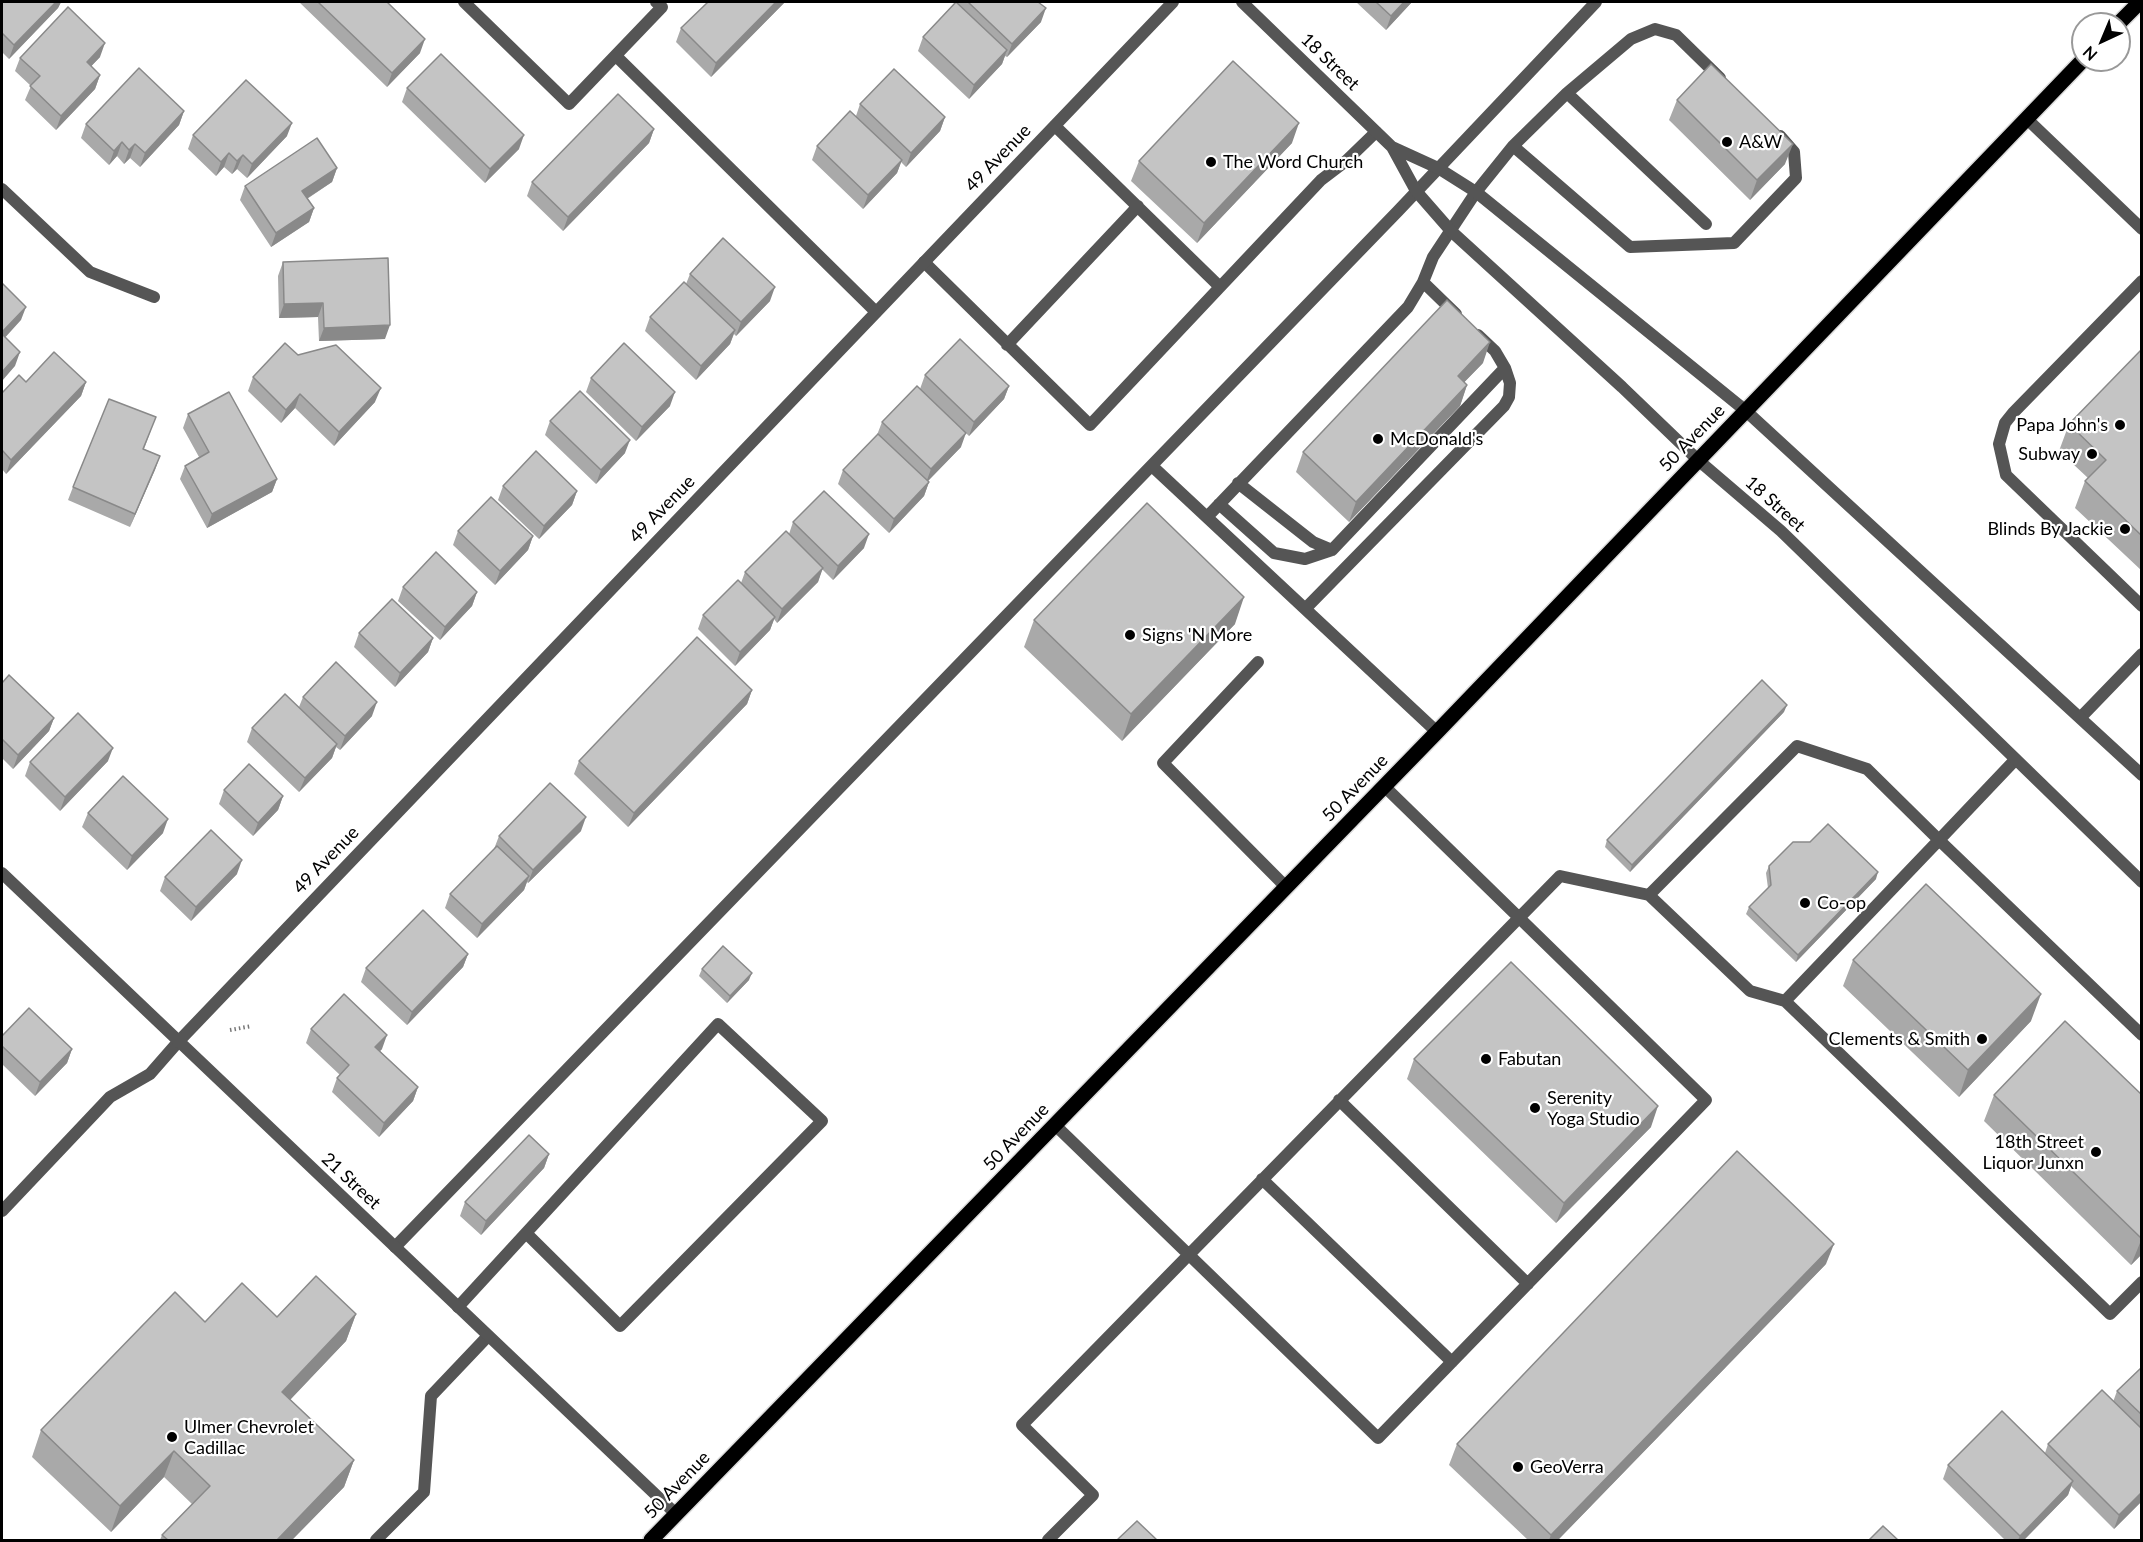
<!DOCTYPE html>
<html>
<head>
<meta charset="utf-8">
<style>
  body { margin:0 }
  #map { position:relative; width:2143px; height:1542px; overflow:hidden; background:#fff; font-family:Lato,sans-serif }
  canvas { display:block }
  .frame { position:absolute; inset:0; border:3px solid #000; pointer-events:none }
  .north { position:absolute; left:2071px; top:12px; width:60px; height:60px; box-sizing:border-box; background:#fff; border:2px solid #999; border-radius:50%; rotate:224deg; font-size:16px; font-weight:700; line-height:24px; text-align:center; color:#000 }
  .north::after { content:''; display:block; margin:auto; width:21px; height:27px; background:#000; clip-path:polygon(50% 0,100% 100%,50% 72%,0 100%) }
</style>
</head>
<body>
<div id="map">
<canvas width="2143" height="1542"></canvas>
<div class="frame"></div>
<div class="north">N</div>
</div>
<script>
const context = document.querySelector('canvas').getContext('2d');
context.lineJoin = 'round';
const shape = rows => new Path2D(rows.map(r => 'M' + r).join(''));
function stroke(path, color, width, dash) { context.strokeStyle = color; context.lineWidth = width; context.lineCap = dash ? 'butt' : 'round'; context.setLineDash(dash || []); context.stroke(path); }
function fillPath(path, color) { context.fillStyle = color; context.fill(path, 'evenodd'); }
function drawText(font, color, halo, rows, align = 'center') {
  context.font = font + ' Lato,sans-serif'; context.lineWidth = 4.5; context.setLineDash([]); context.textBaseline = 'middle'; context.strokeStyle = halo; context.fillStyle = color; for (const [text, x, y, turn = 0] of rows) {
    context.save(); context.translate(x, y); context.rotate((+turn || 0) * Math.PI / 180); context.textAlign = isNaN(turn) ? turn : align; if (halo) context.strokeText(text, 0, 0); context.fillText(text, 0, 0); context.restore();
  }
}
const path = shape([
  [230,1030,252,1026]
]);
const service = shape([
  [464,2,569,104,662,7,656,2],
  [616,56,876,312],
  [1567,93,1706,224],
  [2027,119,2142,229],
  [1055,126,1220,287,1321,180,1346,161,1376,132],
  [1513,146,1630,247,1734,243,1796,178,1794,152,1780,136],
  [924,262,1090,425,1220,287],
  [2142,281,2013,413,2005,423,1999,444,2006,475,2142,606],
  [1423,282,1456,314],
  [1007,345,1138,206],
  [1152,466,1437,732],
  [1238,483,1313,542,1332,550,1505,368],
  [1219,504,1274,553,1305,559,1332,550],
  [1207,517,1408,307,1423,282,1433,257,1476,192,1513,146,1567,93,1631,39,1655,29,1676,35,1720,78],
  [1305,609,1504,406,1509,397,1510,383,1505,368,1495,351,1478,335],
  [1258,662,1163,763,1286,887],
  [2081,717,2142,654],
  [1649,895,1797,746,1867,769,1939,840,2015,760],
  [1785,1001,1939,840,2142,1035],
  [1339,1100,1528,1284],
  [1055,1125,1378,1438,1677,1130,1706,1100,1384,786],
  [1262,1179,1452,1362],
  [2,1211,110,1097,150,1074,178,1042],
  [395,1247,1398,211,1596,2],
  [458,1307,718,1024,822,1121,620,1326,526,1233],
  [376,1540,424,1492,431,1396,488,1336],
  [1048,1540,1093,1495,1022,1425,1560,876,1649,895,1750,991,1785,1001,2110,1314,2142,1282]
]);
const minor = shape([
  [2,189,90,272,154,297],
  [2,873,676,1514],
  [178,1042,1173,2]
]);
const tertiary = shape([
  [1242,2,1392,147,1416,191,1451,231,1622,387,1698,460,1781,531,2142,882],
  [1392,147,1438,168,1476,192,1746,411,2142,775]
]);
const primary = shape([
  [2118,24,2140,2],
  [651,1540,1437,732,2083,60]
]);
const wall = shape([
  [2,2,61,2,58,8,9,59,2,52],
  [299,2,387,2,420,53,387,87],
  [708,2,785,2,711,77,676,42,681,28],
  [958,2,1038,2,1041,22,1007,57,1005,56,1002,64,969,99,918,51,923,37],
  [1356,2,1412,2,1386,30],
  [100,57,91,66,100,75,95,89,56,130,25,100,31,86,15,71,20,58],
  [407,88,519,149,485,183,402,102],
  [1677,100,1785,164,1750,200,1669,120],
  [860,104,945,117,940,131,906,167,901,162,897,173,863,209,812,160,817,146,856,116],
  [184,111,179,125,140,167,130,158,124,164,117,156,109,165,81,138,86,124],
  [654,129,649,143,563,231,527,196,532,182],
  [193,135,287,136,247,178,237,169,232,174,224,167,216,176,188,149],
  [1292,143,1197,243,1131,181,1139,161],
  [337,168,332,182,307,199,314,208,309,222,271,247,240,200,245,186],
  [283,262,385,339,319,341,318,317,279,318,278,276],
  [690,274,770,301,736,336,734,334,730,344,696,380,645,331,650,317,686,284],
  [2142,349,2142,571,2075,508,2085,481,2088,478,2059,451,2069,424],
  [298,355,375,402,334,446,295,408,281,423,248,391,253,377],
  [1483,363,1464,382,1467,385,1460,406,1349,522,1296,472,1303,452],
  [925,375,1009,386,1004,399,969,436,920,389],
  [591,378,670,406,636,441,586,392],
  [26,382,86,382,81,396,6,474,2,469,2,393],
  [188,414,277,479,272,492,207,528,180,479,185,466,199,457,183,428],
  [550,421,625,453,596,484,545,435],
  [882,422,961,447,928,481,929,482,924,496,889,533,838,484,843,470,877,435],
  [151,430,144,449,160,456,130,527,68,500,73,487],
  [503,486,577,491,572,505,539,539,498,500],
  [793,522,864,548,833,580,822,569,818,582,777,623,774,619,770,630,735,666,698,629,703,615,741,583,745,572,789,534],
  [458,531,533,536,528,550,495,585,453,545],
  [403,587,477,592,472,606,440,640,398,601],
  [1034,620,1235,624,1122,741,1024,647],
  [359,633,433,638,428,652,395,687,354,647],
  [2,683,54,718,49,731,13,769,2,758],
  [752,690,747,704,628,827,574,774,579,761],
  [303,697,372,716,340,750,336,747,332,758,299,792,247,742,252,728,299,707],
  [1784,712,1630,872,1605,847,1607,840],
  [108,761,60,811,25,776,30,762],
  [224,790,283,796,278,810,253,836,219,804],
  [88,813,163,833,127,870,82,827],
  [581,831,528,883,527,882,524,890,477,938,445,908,450,894,494,849,499,836],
  [1769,866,1876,879,1796,962,1746,914,1749,907,1768,888,1766,873],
  [237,874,191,921,160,891,165,877],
  [468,954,463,967,407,1025,361,982,366,968],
  [1853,960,2031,1021,1959,1097,1843,986],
  [702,969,749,980,727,1003,699,976],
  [311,1029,382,1049,380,1051,418,1087,413,1101,379,1137,332,1092,337,1078,340,1075,306,1043],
  [2,1036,72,1049,67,1063,35,1096,2,1064],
  [1414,1059,1651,1127,1556,1223,1407,1079],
  [1994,1095,2142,1095,2142,1254,2131,1265,1984,1121],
  [549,1154,544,1168,481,1235,460,1216,465,1202],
  [1826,1264,1558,1540,1528,1540,1449,1465,1457,1444],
  [356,1314,346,1341,290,1399,354,1460,344,1487,292,1540,160,1540,162,1535,192,1504,164,1477,111,1532,32,1457,41,1430,205,1322,277,1317],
  [2142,1367,2142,1501,2114,1529,2071,1486,2068,1495,2024,1540,2005,1540,1943,1479,1948,1465,2045,1453,2048,1444,2113,1402,2117,1391]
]);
const shadedWall = shape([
  [56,2,61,2,58,8,9,59,14,45],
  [776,2,785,2,711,77,716,63],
  [1404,2,1412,2,1386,30,1391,16],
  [1046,8,1041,22,1007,57,1012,44],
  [425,39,420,53,387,87,392,73],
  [105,43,100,57,82,76,87,62],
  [1007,50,1002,64,969,99,974,85],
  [100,75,95,89,56,130,61,116],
  [184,111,179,125,140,167,145,153],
  [945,117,940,131,906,167,911,153],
  [292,123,287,136,247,178,252,164],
  [1299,123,1292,143,1197,243,1204,223],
  [654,129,649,143,563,231,568,217],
  [524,135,519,149,485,183,490,169],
  [122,142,117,156,109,165,114,151],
  [135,144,130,158,124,164,129,150],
  [1793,144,1785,164,1750,200,1757,180],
  [229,153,224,167,216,176,221,162],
  [243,155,237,169,232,174,237,161],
  [902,160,897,173,863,209,868,195],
  [337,168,332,182,297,205,302,191],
  [314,208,309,222,271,247,276,233],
  [775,287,770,301,736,336,741,322],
  [323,303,318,317,279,318,284,304],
  [26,307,21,320,2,341,2,332],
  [390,325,385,339,319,341,324,328],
  [735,330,730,344,696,380,701,366],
  [1490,342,1483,363,1450,397,1458,376],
  [20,352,15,366,2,381,2,372],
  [86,382,81,396,6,474,11,460],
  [1467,385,1460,406,1349,522,1356,502],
  [1009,386,1004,399,969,436,974,422],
  [381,388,375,402,334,446,339,432],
  [675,392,670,406,636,441,642,427],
  [300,394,295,408,281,423,286,410],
  [966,433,961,447,926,483,931,469],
  [630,440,625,453,596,484,601,470],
  [160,456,155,470,130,527,135,514],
  [277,479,272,492,207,528,212,514],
  [929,482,924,496,889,533,894,519],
  [577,491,572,505,539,539,544,526],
  [869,534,864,548,833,580,838,566],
  [533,536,528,550,495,585,500,571],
  [823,568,818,582,777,623,782,609],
  [477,592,472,606,440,640,445,627],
  [1244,597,1235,624,1122,741,1131,714],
  [775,617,770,630,735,666,740,652],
  [433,638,428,652,395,687,400,673],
  [752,690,747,704,628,827,634,813],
  [377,702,372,716,340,750,345,736],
  [1787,705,1784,712,1630,872,1632,865],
  [54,718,49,731,13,769,18,755],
  [337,744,332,758,299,792,305,778],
  [113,748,108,761,60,811,65,797],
  [283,796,278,810,253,836,258,823],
  [586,817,581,831,528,883,533,870],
  [168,819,163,833,127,870,132,856],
  [242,860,237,874,191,921,196,907],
  [1878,872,1876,879,1796,962,1798,955],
  [529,876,524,890,477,938,482,924],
  [468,954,463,967,407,1025,412,1012],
  [752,973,749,980,727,1003,730,996],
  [2041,994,2031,1021,1959,1097,1968,1070],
  [387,1035,382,1049,370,1061,375,1047],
  [72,1049,67,1063,35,1096,40,1082],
  [418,1087,413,1101,379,1137,384,1123],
  [1658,1106,1651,1127,1556,1223,1564,1203],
  [549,1154,544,1168,481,1235,486,1221],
  [2142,1238,2142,1254,2131,1265],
  [1834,1244,1826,1264,1558,1540,1549,1540,1551,1535],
  [356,1314,346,1341,273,1418,282,1392],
  [174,1451,164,1477,111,1532,120,1506],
  [354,1460,344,1487,292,1540,277,1540],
  [2073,1481,2068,1495,2024,1540,2018,1540,2020,1536],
  [2142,1492,2142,1501,2114,1529,2119,1515]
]);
const building = shape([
  [2,2,56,2,14,45,2,33,2,2],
  [318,2,387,2,425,39,392,73,318,2],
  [708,2,776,2,716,63,681,28,708,2],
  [956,2,1007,50,974,85,923,37,956,2],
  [968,2,1038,2,1046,8,1012,44,968,2],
  [1376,2,1404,2,1391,16,1376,2],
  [68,7,105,43,87,62,100,75,61,116,30,86,40,76,20,58,68,7],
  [441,54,524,135,490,169,407,88,441,54],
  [1233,61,1299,123,1204,223,1139,161,1233,61],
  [1711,64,1793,144,1757,180,1677,100,1711,64],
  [139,68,184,111,145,153,135,144,129,150,122,142,114,151,86,124,139,68],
  [894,69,945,117,911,153,860,104,894,69],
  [246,80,292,123,252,164,243,155,237,161,229,153,221,162,193,135,246,80],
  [618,94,654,129,568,217,532,182,618,94],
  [850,111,902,160,868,195,817,146,850,111],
  [317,138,337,168,302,191,314,208,276,233,245,186,317,138],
  [723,238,775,287,741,322,690,274,723,238],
  [388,258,390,325,324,328,323,303,284,304,283,262,388,258],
  [684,282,735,330,701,366,650,317,684,282],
  [2,283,26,307,2,332,2,283],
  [1447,300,1490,342,1458,376,1467,385,1356,502,1303,452,1447,300],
  [2,334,20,352,2,372,2,334],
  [960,339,1009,386,974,422,925,375,960,339],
  [285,343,298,355,336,345,381,388,339,432,300,394,286,410,253,377,285,343],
  [624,343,675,392,642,427,591,378,624,343],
  [2142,349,2142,536,2085,481,2106,460,2069,424,2142,349],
  [54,352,86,382,11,460,2,450,2,393,19,375,26,382,54,352],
  [917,386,966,433,931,469,882,422,917,386],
  [580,391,630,440,601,470,550,421,580,391],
  [229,392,277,479,212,514,185,466,209,452,188,414,229,392],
  [109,399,156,417,143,449,160,456,135,514,73,487,109,399],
  [878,434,929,482,894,519,843,470,878,434],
  [536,451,577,491,544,526,503,486,536,451],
  [824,491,869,534,838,566,793,522,824,491],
  [491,497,533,536,500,571,458,531,491,497],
  [1147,503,1244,597,1131,714,1034,620,1147,503],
  [786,531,823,568,782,609,745,572,786,531],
  [436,552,477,592,445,627,403,587,436,552],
  [738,580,775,617,740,652,703,615,738,580],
  [392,599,433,638,400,673,359,633,392,599],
  [697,637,752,690,634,813,579,761,697,637],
  [336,662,377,702,345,736,303,697,336,662],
  [9,675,54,718,18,755,2,739,2,683,9,675],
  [1762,680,1787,705,1632,865,1607,840,1762,680],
  [285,694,337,744,305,778,252,728,285,694],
  [78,713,113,748,65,797,30,762,78,713],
  [249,764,283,796,258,823,224,790,249,764],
  [123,776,168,819,132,856,88,813,123,776],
  [550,783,586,817,533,870,499,836,550,783],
  [1828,824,1878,872,1798,955,1749,907,1771,885,1769,866,1793,842,1810,842,1828,824],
  [211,830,242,860,196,907,165,877,211,830],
  [497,846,529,876,482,924,450,894,497,846],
  [1926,884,2041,994,1968,1070,1853,960,1926,884],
  [423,910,468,954,412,1012,366,968,423,910],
  [723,946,752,973,730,996,702,969,723,946],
  [1511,962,1658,1106,1564,1203,1414,1059,1511,962],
  [344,994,387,1035,375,1047,418,1087,384,1123,337,1078,349,1065,311,1029,344,994],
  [29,1008,72,1049,40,1082,2,1046,2,1036,29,1008],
  [2065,1021,2142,1095,2141,1238,1994,1095,2065,1021],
  [529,1135,549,1154,486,1221,465,1202,529,1135],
  [1737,1151,1834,1244,1551,1535,1457,1444,1737,1151],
  [316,1276,356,1314,282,1392,354,1460,277,1540,168,1540,162,1535,210,1486,174,1451,120,1506,41,1430,175,1292,205,1322,242,1283,277,1317,316,1276],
  [2142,1367,2142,1415,2117,1391,2142,1367],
  [2102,1390,2142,1429,2142,1492,2119,1515,2048,1444,2102,1390],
  [2002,1411,2073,1481,2020,1536,1948,1465,2002,1411],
  [1137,1521,1157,1540,1117,1540,1137,1521],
  [1883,1526,1898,1540,1869,1540,1883,1526]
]);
const markers = [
  [1727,142,6,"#000"],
  [1211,162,6,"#000"],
  [2120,425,6,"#000"],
  [1378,439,6,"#000"],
  [2092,454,6,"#000"],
  [2125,529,6,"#000"],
  [1130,635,6,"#000"],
  [1805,903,6,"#000"],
  [1982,1039,6,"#000"],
  [1486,1059,6,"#000"],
  [1535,1108,6,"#000"],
  [2096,1152,6,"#000"],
  [172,1437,6,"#000"],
  [1518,1467,6,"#000"]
];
const streetNames = [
  ["18 Street",1330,62,44],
  ["49 Avenue",998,158,-46],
  ["50 Avenue",1692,438,-46],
  ["18 Street",1775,504,42],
  ["49 Avenue",662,509,-46],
  ["50 Avenue",1355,788,-46],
  ["49 Avenue",326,860,-46],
  ["50 Avenue",1016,1137,-46],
  ["21 Street",351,1181,43],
  ["50 Avenue",677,1485,-46]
];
const poiNames = [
  ["A&W",1739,142],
  ["The Word Church",1223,162],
  ["Papa John's",2108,425,"right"],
  ["McDonald's",1390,439],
  ["Subway",2080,454,"right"],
  ["Blinds By Jackie",2113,529,"right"],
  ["Signs 'N More",1142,635],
  ["Co-op",1817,903],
  ["Clements & Smith",1970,1039,"right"],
  ["Fabutan",1498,1059],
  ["Serenity",1547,1098],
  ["Yoga Studio",1547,1119],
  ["18th Street",2084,1142,"right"],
  ["Liquor Junxn",2084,1163,"right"],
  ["Ulmer Chevrolet",184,1427],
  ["Cadillac",184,1448],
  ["GeoVerra",1530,1467]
];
stroke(primary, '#dbdbdb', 18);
stroke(path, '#777', 4, [1.5, 3]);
stroke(service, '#555', 12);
stroke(minor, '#555', 12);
stroke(tertiary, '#555', 12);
stroke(primary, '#000', 15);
fillPath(wall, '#a9a9a9');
fillPath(shadedWall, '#898989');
fillPath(building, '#c4c4c4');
stroke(building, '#898989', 1.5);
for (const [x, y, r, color] of markers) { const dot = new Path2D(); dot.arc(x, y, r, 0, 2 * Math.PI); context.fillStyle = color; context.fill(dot); stroke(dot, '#fff', 2); }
drawText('18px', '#000', '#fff', streetNames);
drawText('18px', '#000', '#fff', poiNames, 'left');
</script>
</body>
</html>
